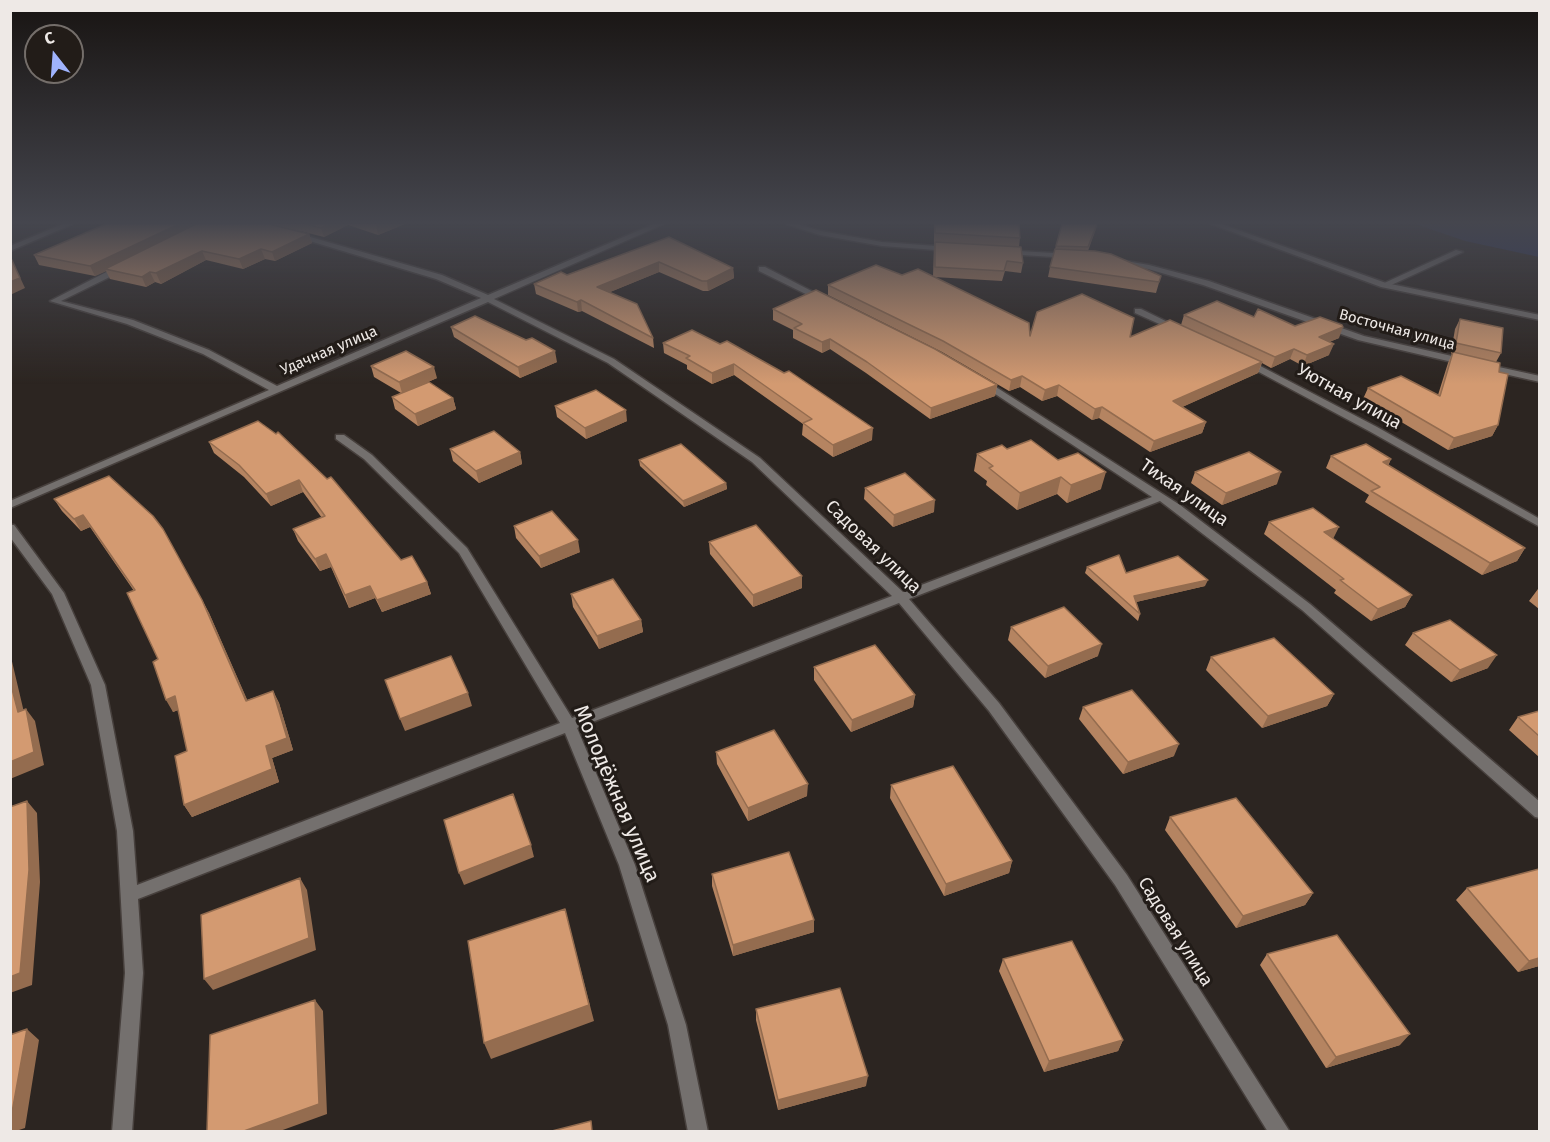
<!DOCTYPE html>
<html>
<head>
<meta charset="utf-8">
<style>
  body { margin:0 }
  #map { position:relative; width:1550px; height:1142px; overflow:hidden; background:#2c2521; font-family:"Fira Sans",sans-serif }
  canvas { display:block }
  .frame { position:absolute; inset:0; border:12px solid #eee9e6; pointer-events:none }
  .north { position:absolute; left:24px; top:24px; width:60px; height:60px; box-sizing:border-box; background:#221c18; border:2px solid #746e6a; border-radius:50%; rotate:343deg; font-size:16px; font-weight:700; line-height:24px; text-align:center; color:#eee9e6 }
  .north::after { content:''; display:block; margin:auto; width:21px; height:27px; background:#9fb3fd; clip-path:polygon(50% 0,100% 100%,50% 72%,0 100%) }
</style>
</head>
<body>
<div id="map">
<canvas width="1550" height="1142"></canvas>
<div class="frame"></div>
<div class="north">С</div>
</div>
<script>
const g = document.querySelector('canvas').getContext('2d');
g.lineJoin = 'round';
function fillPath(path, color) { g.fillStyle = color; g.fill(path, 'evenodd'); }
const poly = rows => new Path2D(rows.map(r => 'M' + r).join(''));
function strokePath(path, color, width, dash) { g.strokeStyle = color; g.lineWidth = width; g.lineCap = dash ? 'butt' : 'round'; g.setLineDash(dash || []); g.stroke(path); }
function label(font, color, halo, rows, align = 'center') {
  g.font = font + ' "Fira Sans",sans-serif'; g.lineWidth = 6; g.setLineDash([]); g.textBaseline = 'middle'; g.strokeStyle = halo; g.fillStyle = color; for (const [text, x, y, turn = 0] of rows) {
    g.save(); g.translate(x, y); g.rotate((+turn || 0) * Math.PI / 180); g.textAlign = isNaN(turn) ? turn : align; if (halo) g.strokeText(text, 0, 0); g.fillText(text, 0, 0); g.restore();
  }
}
const green = poly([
  [1415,224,1539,224,1539,257,1465,241]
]);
const lane = poly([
  [1456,250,1463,252,1387,287,1380,285,1456,250]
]);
const street = poly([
  [63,224,73,224,10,251,10,246,63,224],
  [654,224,664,224,494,299,614,359,760,458,903,592,1152,497,977,382,982,379,985,380,1180,505,1310,604,1540,802,1540,818,1535,817,1302,610,1160,501,909,599,999,703,1127,875,1290,1132,1268,1132,1115,885,989,711,899,603,577,728,635,865,686,1025,708,1132,688,1132,668,1025,619,865,565,733,138,899,143,973,132,1132,112,1132,125,973,117,831,91,685,52,594,10,537,10,525,14,525,64,593,105,685,133,831,137,885,560,723,459,553,364,459,336,439,336,435,344,435,372,455,467,548,572,718,892,596,752,462,608,363,488,302,10,508,10,501,269,390,203,354,127,324,50,301,118,266,124,266,124,270,61,301,133,320,209,350,277,386,481,298,436,279,293,236,293,232,442,275,488,295,654,224],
  [786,224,797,224,821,231,882,242,950,247,954,249,950,251,882,246,820,235,786,224],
  [1211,224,1221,224,1386,283,1540,315,1540,320,1381,287,1211,224],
  [1003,250,1070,254,1074,256,1070,258,1006,254,1003,254,1003,250],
  [1114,259,1149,265,1209,281,1364,336,1465,359,1470,362,1465,365,1358,340,1203,285,1148,269,1114,263,1114,259],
  [759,267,765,267,827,299,820,301,759,271,759,267],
  [1135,309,1141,309,1182,329,1175,331,1135,313,1135,309],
  [1245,358,1377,427,1540,519,1540,527,1369,431,1242,363,1242,359,1245,358],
  [1485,364,1540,376,1540,382,1482,369,1482,365,1485,364]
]);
const wall = poly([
  [106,224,405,224,378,235,348,225,324,237,296,230,309,234,312,243,275,261,265,259,243,269,206,260,161,284,155,282,146,287,110,279,106,271,95,276,39,265,34,255],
  [934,224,1019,224,1020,238,1019,247,1023,263,1021,273,1005,271,1002,281,934,277,1030,336,1130,337,1181,325,1184,315,1254,317,1295,326,1339,338,1329,342,1329,355,1303,366,1290,359,1271,368,1262,363,1258,373,1182,407,1206,422,1202,433,1150,452,1099,418,1092,420,1057,396,1042,401,1020,387,1009,391,942,352,828,295,828,285,902,275,933,276,934,243],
  [1062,224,1097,226,1088,251,1161,276,1156,293,1048,277,1050,267],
  [669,237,733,268,734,278,708,291,703,291,659,272,610,292,653,338,654,348,582,311,578,312,536,294,534,284,567,275],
  [773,309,997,385,995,396,930,419,866,373,830,349,822,353,793,338,793,330,773,320],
  [1460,319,1501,353,1496,362,1498,425,1492,436,1448,450,1363,399,1368,388,1438,395,1448,363,1452,354,1451,353,1455,329],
  [451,327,557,362,520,378,454,337],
  [692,330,872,440,833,457,802,435,803,424,734,375,712,384,687,369,687,365,664,353,663,343],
  [371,366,437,378,412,389,453,398,456,409,418,426,395,409,392,397,401,393,374,377],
  [555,406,627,421,586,439,557,417],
  [258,421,401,560,427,582,431,594,382,612,375,598,349,608,331,567,320,571,298,541,293,529,322,518,303,492,271,506,244,477,214,453,209,442],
  [450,449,520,452,522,464,479,483,453,461],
  [1007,449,1058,460,1101,489,1067,503,1057,494,1017,510,986,485,987,481,974,471,977,454],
  [1331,456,1391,459,1388,466,1525,548,1517,561,1482,575,1365,502,1369,495,1326,468],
  [639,460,726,483,727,489,684,507,640,466],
  [1195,472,1277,484,1222,505,1191,483],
  [109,476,202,600,209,613,247,700,273,691,279,703,293,750,272,758,279,782,192,817,184,805,187,751,178,710,173,712,158,659,134,591,90,527,81,531,62,511,54,499],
  [865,488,934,512,893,527,864,499],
  [1269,522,1333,539,1412,595,1405,607,1371,621,1334,593,1336,590,1264,534],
  [514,526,580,552,541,568,516,538],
  [709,542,802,576,802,588,753,607,710,554],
  [1087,567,1126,573,1205,586,1136,602,1140,614,1138,621,1085,573],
  [1538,589,1539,589,1539,609,1529,601],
  [571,594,641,620,643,632,599,649,573,607],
  [1011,627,1098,656,1045,678,1008,640],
  [1413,633,1488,668,1451,682,1405,645],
  [1211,657,1334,694,1327,706,1262,728,1206,670],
  [814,667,915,695,913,707,851,732,814,680],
  [1083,707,1174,756,1123,774,1079,719],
  [1539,711,1539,757,1509,730,1518,717],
  [716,752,807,796,748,821,717,764],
  [891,785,1012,861,1009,873,944,896,890,798],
  [1170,817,1313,893,1305,905,1236,928,1165,830],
  [1539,869,1539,966,1518,972,1456,900,1467,888],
  [712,874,814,920,814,932,733,956,712,886],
  [1267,954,1400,1045,1326,1068,1260,965],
  [1003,959,1123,1040,1118,1051,1044,1072,999,971],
  [756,1009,866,1086,778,1110,756,1020]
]);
const shadedWall = poly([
  [179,224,202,224,105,269,106,271,95,276,90,266],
  [329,224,348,224,348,225,324,237,321,228],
  [380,224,405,224,378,235,376,225],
  [309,234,312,243,275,261,272,252],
  [261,249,265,259,243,269,239,259],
  [202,251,206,260,161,284,156,273],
  [12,260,25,288,10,295,10,282],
  [659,262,659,272,598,297,597,287],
  [733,268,734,278,708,291,707,281],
  [150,272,155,282,146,287,142,277],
  [581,300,582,311,578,312,577,302],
  [1343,327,1339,338,1315,348,1319,337],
  [830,339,830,349,822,353,822,342],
  [1334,344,1329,355,1303,366,1307,355],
  [1294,349,1290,359,1271,368,1275,357],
  [555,351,557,362,520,378,518,367],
  [1262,362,1258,373,1169,413,1173,401],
  [734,364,734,375,712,384,712,373],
  [434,367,437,378,402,393,399,382],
  [1022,376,1020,387,1009,391,1011,380],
  [997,385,995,396,930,419,931,408],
  [1059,385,1057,396,1042,401,1045,390],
  [453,398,456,409,418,426,415,414],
  [1102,407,1099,418,1092,420,1095,409],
  [626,410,627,421,586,439,585,428],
  [1206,422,1202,433,1150,452,1154,441],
  [1498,425,1492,436,1448,450,1454,438],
  [873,428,872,440,833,457,833,445],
  [520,452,522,464,479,483,476,471],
  [1391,459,1385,471,1383,462],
  [1106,472,1101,489,1067,503,1071,485],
  [1281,472,1277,484,1222,505,1226,493],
  [1061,477,1057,494,1017,510,1020,493],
  [299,480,303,492,271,506,266,494],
  [726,483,727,489,684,507,683,501],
  [935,500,934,512,893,527,894,515],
  [83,515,90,527,81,531,74,519],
  [1339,527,1333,539,1324,532],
  [578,540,580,552,541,568,539,556],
  [1525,548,1517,561,1482,575,1490,563],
  [326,554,331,567,320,571,315,559],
  [802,576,802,588,753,607,753,595],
  [1208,580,1205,586,1132,603,1134,596],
  [427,582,431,594,382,612,377,600],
  [370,586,375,598,349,608,345,595],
  [1412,595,1405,607,1371,621,1378,609],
  [202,600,209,613,253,713,246,701],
  [641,620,643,632,599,649,597,636],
  [1102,644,1098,656,1045,678,1048,666],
  [10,653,27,725,18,712,10,681],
  [1497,655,1488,668,1451,682,1460,670],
  [273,691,279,703,293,750,272,758,279,782,192,817,184,805,266,746],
  [468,693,472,706,405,731,400,719],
  [1334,694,1327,706,1262,728,1268,716],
  [915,695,913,707,851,732,852,720],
  [175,696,183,708,173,712,166,700],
  [26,709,35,721,44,765,10,779,10,762],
  [1179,744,1174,756,1123,774,1128,762],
  [808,784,807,796,748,821,748,808],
  [27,801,37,813,40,882,32,985,10,993,10,977],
  [531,845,534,857,464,885,459,873],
  [1012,861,1009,873,944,896,946,884],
  [300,878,307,890,316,950,213,990,204,979],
  [1313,893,1305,905,1236,928,1243,916],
  [565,909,594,1021,491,1059,484,1043],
  [814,920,814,932,733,956,733,945],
  [1539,958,1539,966,1518,972,1529,961],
  [315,1000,323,1011,327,1114,280,1131,244,1131],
  [27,1029,39,1040,25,1128,16,1131,10,1131,10,1119],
  [1410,1034,1400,1045,1326,1068,1336,1057],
  [1123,1040,1118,1051,1044,1072,1049,1061],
  [868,1076,866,1086,778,1110,778,1100]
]);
const building = poly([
  [106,224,179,224,90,266,34,255,106,224],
  [196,224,269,224,309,234,272,252,261,249,239,259,202,251,156,273,150,272,142,277,105,269,196,224],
  [305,224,329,224,321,228,305,224],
  [935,224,1019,224,1020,238,935,233,935,224],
  [1062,224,1097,224,1088,247,1056,246,1062,224],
  [669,237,733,268,707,281,702,281,659,262,597,287,637,304,653,338,581,300,577,302,534,284,561,272,567,275,669,237],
  [935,242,1021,247,1023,263,1007,261,1004,271,935,267,935,242],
  [1055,249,1095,251,1111,254,1161,276,1159,282,1050,267,1055,249],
  [12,260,20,278,10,282,10,261,12,260],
  [876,265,902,275,918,269,1029,323,1030,336,1037,312,1082,294,1134,318,1130,337,1170,320,1262,362,1173,401,1206,422,1154,441,1102,407,1095,409,1059,385,1045,390,1022,376,1011,380,943,341,828,285,876,265],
  [816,290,935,349,997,385,931,408,867,362,830,339,822,342,794,328,802,324,773,309,816,290],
  [1217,301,1254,317,1258,309,1295,326,1320,317,1342,325,1343,327,1319,337,1334,344,1307,355,1294,349,1275,357,1184,315,1217,301],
  [475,316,526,340,532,338,555,351,518,367,451,327,475,316],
  [1460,319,1503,328,1501,353,1456,343,1460,319],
  [692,330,720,344,727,341,784,373,789,371,873,428,833,445,803,423,812,419,734,364,712,373,686,358,690,356,663,343,692,330],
  [406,351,434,367,399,382,371,366,406,351],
  [1453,352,1500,363,1499,372,1508,374,1498,425,1454,438,1368,388,1401,376,1440,396,1453,352],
  [429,382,453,398,415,414,392,397,429,382],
  [596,390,626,410,585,428,555,406,596,390],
  [258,421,276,434,278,432,327,479,331,477,401,560,412,556,427,582,377,600,370,586,345,595,326,554,315,559,293,529,325,516,299,480,266,494,239,465,209,442,258,421],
  [494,431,520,452,476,471,450,449,494,431],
  [1031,440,1058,460,1078,453,1106,472,1071,485,1061,477,1020,493,989,468,993,466,977,454,1002,445,1007,449,1031,440],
  [681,444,726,483,683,501,639,460,681,444],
  [1366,444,1391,459,1383,462,1525,548,1490,563,1371,491,1380,487,1331,456,1366,444],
  [1249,452,1281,472,1226,493,1195,472,1249,452],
  [905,473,935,500,894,515,865,488,905,473],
  [109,476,153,516,163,529,202,600,246,701,273,691,287,738,266,746,272,769,184,805,175,756,187,751,175,696,166,700,153,662,158,659,127,593,135,590,83,515,74,519,54,499,109,476],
  [1313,508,1339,527,1324,532,1412,595,1378,609,1340,580,1344,579,1269,522,1313,508],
  [552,511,578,540,539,556,514,526,552,511],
  [756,525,802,576,753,595,709,542,756,525],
  [1119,555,1126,573,1178,556,1208,580,1134,596,1140,614,1087,567,1119,555],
  [613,579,641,620,597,636,571,594,613,579],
  [1064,607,1102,644,1048,666,1011,627,1064,607],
  [1450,620,1497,655,1460,670,1413,633,1450,620],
  [1274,638,1334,694,1268,716,1211,657,1274,638],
  [875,645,915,695,852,720,814,667,875,645],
  [451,656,468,693,400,719,385,680,451,656],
  [10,681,18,712,26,709,34,752,10,762,10,681],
  [1132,690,1179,744,1128,762,1083,707,1132,690],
  [1539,711,1539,736,1518,717,1539,711],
  [774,730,808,784,748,808,716,752,774,730],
  [953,766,1012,861,946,884,891,785,953,766],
  [513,794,531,845,459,873,444,820,513,794],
  [1236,798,1313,893,1243,916,1170,817,1236,798],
  [27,801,29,870,20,973,10,977,10,807,27,801],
  [789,852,814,920,733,945,712,874,789,852],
  [1539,869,1539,958,1529,961,1467,888,1539,869],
  [300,878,309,938,204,979,201,915,300,878],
  [565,909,589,1005,484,1043,468,941,565,909],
  [1337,935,1410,1034,1336,1057,1267,954,1337,935],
  [1072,941,1123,1040,1049,1061,1003,959,1072,941],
  [840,988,868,1076,778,1100,756,1009,840,988],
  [315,1000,319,1104,244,1131,207,1131,210,1035,315,1000],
  [27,1029,11,1118,10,1119,10,1035,27,1029],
  [591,1121,592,1131,552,1131,591,1121]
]);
const farStreetnames = [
  ["Восточная улица",1397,330,15],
  ["Удачная улица",329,351,-23]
];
const streetNames = [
  ["Уютная улица",1349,397,29],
  ["Тихая улица",1184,493,35],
  ["Садовая улица",873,547,44],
  ["Садовая улица",1175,932,58]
];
const nearStreetnames = [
  ["Молодёжная улица",616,794,67]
];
fillPath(green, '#293361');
strokePath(lane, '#47403d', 3);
strokePath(street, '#47403d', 3);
fillPath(lane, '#74706e');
fillPath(street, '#74706e');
fillPath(wall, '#b58461');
fillPath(shadedWall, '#946c4f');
fillPath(building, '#d39a71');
strokePath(building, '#946c4f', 1.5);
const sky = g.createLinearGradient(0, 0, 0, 384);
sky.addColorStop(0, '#181412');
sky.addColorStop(0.58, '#45464e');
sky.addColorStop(1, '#45464e00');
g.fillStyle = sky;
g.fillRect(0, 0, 1550, 384);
label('15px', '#eee9e6', '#221c18', farStreetnames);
label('18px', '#eee9e6', '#221c18', streetNames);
label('21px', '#eee9e6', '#221c18', nearStreetnames);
</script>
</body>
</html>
